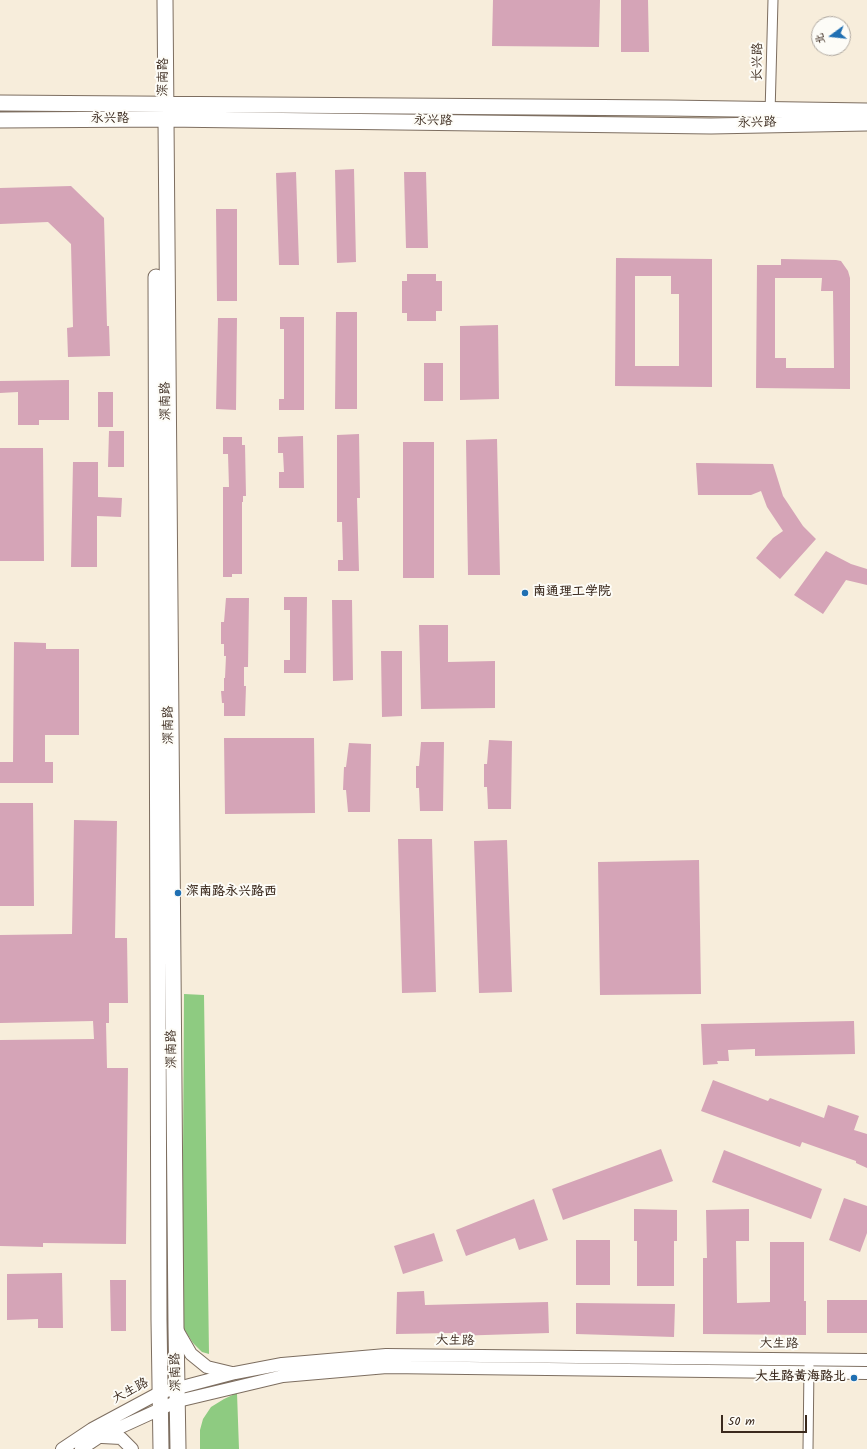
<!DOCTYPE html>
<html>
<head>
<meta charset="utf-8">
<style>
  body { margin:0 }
  #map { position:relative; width:867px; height:1449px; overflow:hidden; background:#f7eddb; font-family:Kalam,"LXGW WenKai TC",sans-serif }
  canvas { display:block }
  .north { position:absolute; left:811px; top:16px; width:40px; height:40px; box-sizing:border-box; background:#fdfcf7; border:1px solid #afa8a0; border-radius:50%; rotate:255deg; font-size:11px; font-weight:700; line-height:16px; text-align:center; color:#3b2a1e }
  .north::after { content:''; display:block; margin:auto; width:14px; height:18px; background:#1f6fb2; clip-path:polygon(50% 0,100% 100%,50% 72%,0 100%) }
  .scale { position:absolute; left:721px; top:1415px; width:86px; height:18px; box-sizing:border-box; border:2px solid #3b2a1e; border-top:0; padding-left:5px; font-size:12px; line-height:14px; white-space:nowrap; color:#3b2a1e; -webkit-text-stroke:3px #fdfcf7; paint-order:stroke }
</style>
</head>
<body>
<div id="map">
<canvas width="867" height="1449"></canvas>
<div class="north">北</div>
<div class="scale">50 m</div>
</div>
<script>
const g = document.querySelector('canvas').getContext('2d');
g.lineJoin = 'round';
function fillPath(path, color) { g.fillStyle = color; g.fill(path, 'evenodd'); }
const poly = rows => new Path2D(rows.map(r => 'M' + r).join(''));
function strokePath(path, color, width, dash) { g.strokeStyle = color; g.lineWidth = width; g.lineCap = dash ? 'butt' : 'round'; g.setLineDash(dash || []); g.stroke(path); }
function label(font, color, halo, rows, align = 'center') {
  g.font = font + ' Kalam,"LXGW WenKai TC",sans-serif'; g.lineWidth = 4; g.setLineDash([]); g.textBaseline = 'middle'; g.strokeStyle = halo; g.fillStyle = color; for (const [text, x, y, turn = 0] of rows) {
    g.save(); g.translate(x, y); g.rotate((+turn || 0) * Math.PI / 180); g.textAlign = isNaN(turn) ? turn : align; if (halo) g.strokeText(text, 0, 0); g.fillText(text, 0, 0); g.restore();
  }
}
const green = poly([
  [184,994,204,995,209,1354,202,1352,193,1343,184,1329,182,1319],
  [237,1393,239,1449,200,1449,200,1430,203,1419,211,1407,224,1399]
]);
const building = poly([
  [493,0,600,0,599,47,492,46],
  [621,0,648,0,649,52,621,52],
  [354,169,356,262,337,263,335,170],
  [296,172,299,265,279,265,276,173],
  [404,172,426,172,428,248,406,248],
  [71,186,104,218,107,326,109,326,110,356,68,357,67,328,73,327,71,244,48,222,0,224,0,188],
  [216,209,237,209,237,301,217,301],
  [616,258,712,259,712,387,615,386],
  [635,276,671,276,671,294,679,294,679,366,635,366],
  [781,259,836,260,841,261,848,271,850,278,850,389,756,388,757,265,781,265],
  [775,278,822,278,821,291,833,291,834,368,786,368,786,358,775,358],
  [407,274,436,274,436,281,442,281,442,311,436,311,436,321,407,321,407,313,402,313,402,281,407,281],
  [336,312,357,312,357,409,335,409],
  [280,317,304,317,304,410,279,410,279,399,284,399,284,329,280,329],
  [218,318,237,318,236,410,216,409],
  [498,325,499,399,460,400,460,326],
  [424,363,443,363,443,401,424,401],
  [69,380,69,420,39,420,39,425,18,425,18,392,0,393,0,381],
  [98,392,113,392,113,427,98,427],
  [109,431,124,431,124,467,108,467],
  [359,434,360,498,357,498,359,571,338,571,338,560,343,560,342,522,337,522,337,435],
  [303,436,304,488,279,488,279,472,284,472,283,453,278,453,278,437],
  [223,437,242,437,242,445,245,445,246,496,243,496,243,502,242,502,242,574,232,574,232,577,223,577,223,487,229,487,228,454,223,454],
  [497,439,500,575,468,575,466,440],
  [403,442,434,442,434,578,403,578],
  [0,448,43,448,44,561,0,561],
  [73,462,98,462,98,497,122,498,121,517,97,516,97,567,71,567],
  [696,463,773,464,783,496,803,526,816,539,780,579,756,558,773,538,783,531,767,507,761,491,751,495,698,495],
  [826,551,851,564,867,569,867,585,846,580,823,614,794,595],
  [284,597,307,597,306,673,284,673,284,660,290,660,290,610,284,610],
  [226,598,249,598,248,667,244,667,244,686,246,686,245,716,224,716,224,703,222,703,221,691,224,691,224,678,225,678,226,656,224,656,224,644,221,644,221,622,224,622],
  [332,600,352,600,353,680,333,681],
  [419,625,448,625,448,662,495,661,495,708,421,709],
  [14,642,46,643,46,649,79,649,79,735,45,735,45,762,53,762,53,783,0,783,0,762,13,762],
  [381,651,402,651,402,716,382,717],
  [224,738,314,738,315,813,225,814],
  [489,740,512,741,511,809,488,809,487,787,484,787,484,764,487,764],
  [421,742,444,742,443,811,420,811,419,788,416,788,416,766,419,766],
  [349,743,371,744,370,812,348,812,346,790,343,790,344,767,346,767],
  [0,803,33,803,34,906,0,906],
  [74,820,117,821,115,938,127,938,128,1003,109,1003,109,1023,106,1023,107,1068,128,1068,126,1244,43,1243,43,1247,0,1246,0,1040,94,1039,93,1021,0,1023,0,935,72,934],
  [398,839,432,839,436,992,402,993],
  [507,840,512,992,479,993,474,841],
  [699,860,701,994,600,995,598,862],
  [854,1021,855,1054,755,1056,755,1049,728,1050,729,1061,717,1061,718,1064,703,1065,701,1024],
  [713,1080,768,1101,770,1098,824,1118,828,1105,859,1116,854,1130,867,1134,867,1168,856,1163,856,1161,802,1142,800,1147,701,1111],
  [661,1149,673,1181,563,1220,552,1189],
  [724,1150,822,1189,811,1219,712,1182],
  [844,1198,867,1206,867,1233,860,1252,829,1240],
  [534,1199,548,1240,519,1250,515,1238,466,1256,456,1230],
  [634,1209,677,1210,677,1241,674,1241,674,1286,637,1286,637,1241,634,1241],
  [749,1209,749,1241,736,1241,737,1303,770,1302,770,1242,804,1242,804,1301,806,1301,806,1335,703,1334,703,1258,707,1258,706,1210],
  [434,1233,443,1261,403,1274,394,1246],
  [576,1240,610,1240,610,1285,576,1285],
  [62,1273,63,1328,38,1328,38,1319,7,1320,7,1274],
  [110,1280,126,1280,126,1331,111,1331],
  [424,1291,425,1305,548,1302,549,1333,453,1336,453,1333,396,1334,397,1292],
  [827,1300,867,1300,867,1333,827,1333],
  [576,1303,675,1304,674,1337,576,1334]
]);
const minor = poly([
  [770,114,773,0],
  [808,1449,809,1366]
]);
const tertiary = poly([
  [176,1328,191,1354,207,1367,232,1373],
  [102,1437,121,1438,132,1449],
  [62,1449,92,1429,159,1393,235,1373,282,1364,386,1355,867,1360],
  [81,1449,99,1437,178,1401,283,1376,387,1367,867,1373]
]);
const primary = poly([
  [165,0,176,1327,178,1449],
  [0,103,669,108,867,111],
  [0,120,165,119,711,126,867,123],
  [156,277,159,1320,161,1449]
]);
const markers = [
  [525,593,4,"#1f6fb2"],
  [178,893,4,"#1f6fb2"],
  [854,1378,4,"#1f6fb2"]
];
const streetNames = [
  ["长兴路",759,62,-89],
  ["深南路",165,77,-90],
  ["永兴路",110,120],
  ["永兴路",433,122,1],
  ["永兴路",757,124,-1],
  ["深南路",167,401,-91],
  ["深南路",170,725,-91],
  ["深南路",173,1049,-91],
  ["大生路",455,1342,1],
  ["大生路",779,1345,1],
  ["深南路",177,1372,-92],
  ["大生路",131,1392,-28]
];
const poiNames = [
  ["南通理工学院",533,593],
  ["深南路永兴路西",186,893],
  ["大生路黄海路北",846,1378,"right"]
];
fillPath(green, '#8ecb81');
fillPath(building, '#d5a4b7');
strokePath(minor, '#7d6e60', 11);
strokePath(tertiary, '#7d6e60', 14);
strokePath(primary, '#7d6e60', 17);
strokePath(minor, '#fff', 9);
strokePath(tertiary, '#fff', 12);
strokePath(primary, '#fff', 15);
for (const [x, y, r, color] of markers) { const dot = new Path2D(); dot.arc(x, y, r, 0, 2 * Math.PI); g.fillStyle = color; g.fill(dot); strokePath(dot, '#fdfcf7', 1.5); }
label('13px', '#3b2a1e', '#fdfcf7', streetNames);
label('bold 13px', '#3b2a1e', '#fdfcf7', poiNames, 'left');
</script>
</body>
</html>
